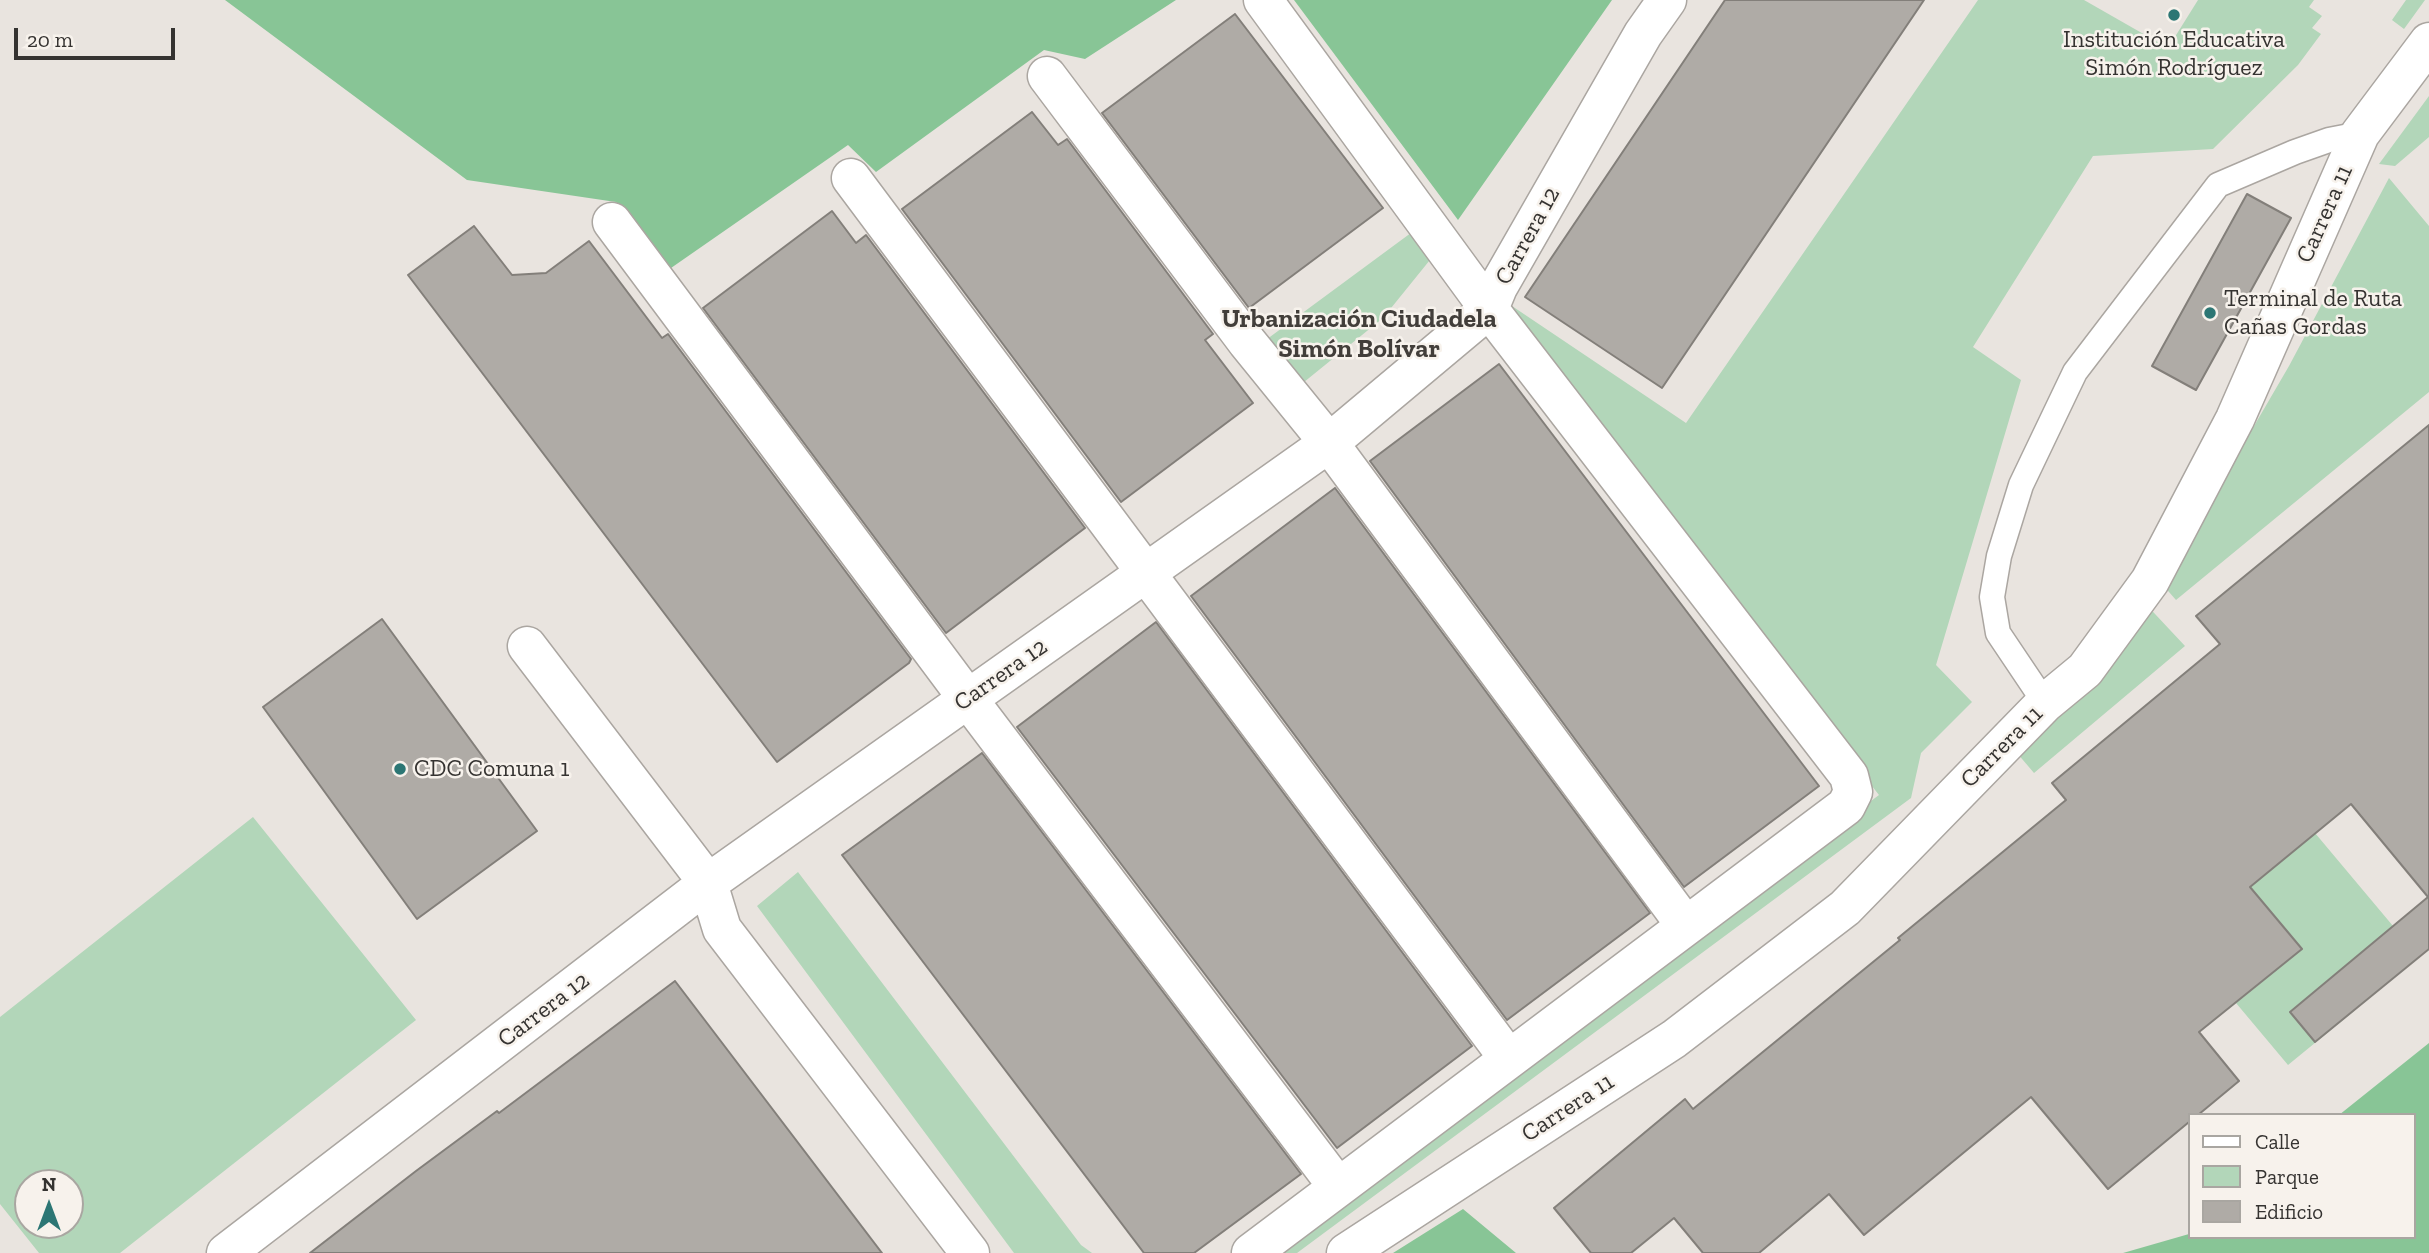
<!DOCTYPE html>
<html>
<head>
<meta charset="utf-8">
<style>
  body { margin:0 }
  #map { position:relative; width:2429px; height:1253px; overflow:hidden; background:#e9e4df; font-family:"Zilla Slab",serif }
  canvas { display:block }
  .legend { position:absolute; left:2188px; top:1113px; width:228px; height:126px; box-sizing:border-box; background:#f7f2ec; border:2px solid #a9a6a1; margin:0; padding:9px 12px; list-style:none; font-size:21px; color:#353331 }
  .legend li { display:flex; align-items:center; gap:14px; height:35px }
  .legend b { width:35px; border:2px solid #a9a6a1 }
  .north { position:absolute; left:14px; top:1169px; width:70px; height:70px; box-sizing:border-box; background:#f7f2ec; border:2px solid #a9a6a1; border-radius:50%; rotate:0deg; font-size:19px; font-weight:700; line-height:28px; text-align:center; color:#353331 }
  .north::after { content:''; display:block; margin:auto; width:24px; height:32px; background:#2c7674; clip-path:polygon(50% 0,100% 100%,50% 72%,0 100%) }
  .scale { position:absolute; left:14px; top:28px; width:161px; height:32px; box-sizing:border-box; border:4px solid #353331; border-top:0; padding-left:9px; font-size:21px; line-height:24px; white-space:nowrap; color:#353331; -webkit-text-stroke:5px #f7f2ec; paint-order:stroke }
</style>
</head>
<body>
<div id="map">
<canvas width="2429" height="1253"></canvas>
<ul class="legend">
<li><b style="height:9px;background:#fff"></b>Calle</li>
<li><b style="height:19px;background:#b2d6b9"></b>Parque</li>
<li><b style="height:19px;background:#afaba6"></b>Edificio</li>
</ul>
<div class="north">N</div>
<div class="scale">20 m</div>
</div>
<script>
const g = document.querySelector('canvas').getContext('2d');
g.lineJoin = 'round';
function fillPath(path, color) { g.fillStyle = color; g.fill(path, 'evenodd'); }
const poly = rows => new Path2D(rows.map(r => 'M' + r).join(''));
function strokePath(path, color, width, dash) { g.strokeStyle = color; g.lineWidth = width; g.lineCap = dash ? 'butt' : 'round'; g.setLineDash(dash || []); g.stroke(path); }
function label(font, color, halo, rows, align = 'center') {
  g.font = font + ' "Zilla Slab",serif'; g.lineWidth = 5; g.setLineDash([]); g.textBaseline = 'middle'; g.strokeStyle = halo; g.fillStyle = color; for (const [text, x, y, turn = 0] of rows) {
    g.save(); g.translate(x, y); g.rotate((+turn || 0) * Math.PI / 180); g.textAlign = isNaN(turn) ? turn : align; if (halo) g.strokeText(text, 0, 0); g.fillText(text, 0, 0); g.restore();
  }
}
const green = poly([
  [1978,0,2084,0,2168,48,2198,0,2314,0,2309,7,2322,16,2312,28,2321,34,2298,65,2213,149,2093,156,1973,347,2021,380,1936,665,1972,702,1921,753,1911,798,1297,1253,1268,1253,1879,795,1502,314,1509,304,1686,423],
  [2406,0,2425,0,2404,29,2392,20],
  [2429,96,2429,137,2395,166,2379,164],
  [2389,178,2429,226,2429,392,2176,600,2162,584,2289,366],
  [1419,227,1438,250,1383,318,1293,391,1259,345],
  [2141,599,2185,646,2034,773,2017,753],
  [253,817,416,1020,120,1253,39,1253,0,1204,0,1017],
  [28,1183,70,1183,70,1225,28,1225],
  [2315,833,2393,926,2328,980,2354,1011,2288,1065,2236,1003,2302,949,2276,918,2184,941],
  [798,872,1081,1245,1092,1253,1014,1253,757,906]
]);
const forest = poly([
  [225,0,1176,0,1085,59,1044,50,876,172,848,145,671,268,616,202,467,180],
  [1294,0,1612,0,1458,220],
  [2429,1043,2429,1253,2123,1253,2189,1234,2189,1237,2413,1237,2413,1115,2339,1115],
  [1463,1209,1516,1253,1393,1253]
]);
const building = poly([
  [1725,0,1924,0,1662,388,1525,297,1725,0],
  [1235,14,1383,208,1249,308,1102,113,1235,14],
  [1032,112,1058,145,1067,139,1213,334,1205,340,1253,403,1121,502,902,209,1032,112],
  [2247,194,2291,218,2196,390,2152,366,2247,194],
  [832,211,856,243,866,235,1085,528,946,633,703,308,832,211],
  [474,226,512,275,546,273,589,241,662,338,668,334,911,659,909,663,777,762,408,275,474,226],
  [1499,364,1819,786,1684,887,1370,461,1499,364],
  [2429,425,2429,949,2315,1042,2290,1012,2428,897,2351,804,2250,887,2302,949,2199,1032,2239,1081,2198,1115,2189,1115,2189,1122,2108,1189,2031,1097,1864,1235,1829,1194,1759,1253,1703,1253,1674,1218,1631,1253,1591,1253,1554,1208,1685,1099,1693,1109,1900,940,1898,938,2066,800,2052,783,2220,644,2196,616,2429,425],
  [1335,488,1650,913,1507,1020,1191,596,1335,488],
  [382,619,537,831,417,919,263,707,382,619],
  [1156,622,1472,1046,1337,1148,1017,727,1156,622],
  [982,753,1301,1174,1194,1253,1144,1253,842,855,982,753],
  [675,981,882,1253,310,1253,416,1171,497,1111,499,1113,675,981]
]);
const lane = poly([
  [2045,703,1998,633,1992,597,1999,556,2021,485,2075,372,2218,185,2295,152,2329,140,2360,134]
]);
const street = poly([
  [1047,76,1247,342,1329,443,1686,926],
  [851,178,1509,1059],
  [612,222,968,699,1338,1187],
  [527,646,708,883,722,929,970,1253],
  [226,1253,708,883,1329,443,1489,309,1498,287,1643,34,1667,0],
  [1251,1253,1846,806,1853,792,1849,776,1489,309,1263,0],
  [1346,1253,1674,1039,1845,908,2045,703,2085,670,2150,581,2235,419,2360,134,2429,42]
]);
const markers = [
  [2174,15,7,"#2c7674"],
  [2210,313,7,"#2c7674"],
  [400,769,7,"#2c7674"]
];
const poiNames = [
  ["Institución Educativa",2174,40,"center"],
  ["Simón Rodríguez",2174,68,"center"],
  ["Terminal de Ruta",2224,299],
  ["Cañas Gordas",2224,327],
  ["CDC Comuna 1",414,769]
];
const streetNames = [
  ["Carrera 11",2325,214,-66],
  ["Carrera 12",1528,236,-61],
  ["Carrera 12",1001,675,-35],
  ["Carrera 11",2002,747,-45],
  ["Carrera 12",544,1010,-37],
  ["Carrera 11",1568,1108,-33]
];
const neighbourhoodNames = [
  ["Urbanización Ciudadela",1359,320],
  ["Simón Bolívar",1359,350]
];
fillPath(green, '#b2d6b9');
fillPath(forest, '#88c596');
fillPath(building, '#afaba6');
strokePath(building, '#837f7a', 2);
strokePath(lane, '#aba6a1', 27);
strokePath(street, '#aba6a1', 41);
strokePath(lane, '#fff', 24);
strokePath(street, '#fff', 38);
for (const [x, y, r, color] of markers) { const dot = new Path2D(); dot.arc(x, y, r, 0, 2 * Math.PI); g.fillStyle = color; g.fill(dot); strokePath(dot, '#f7f2ec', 2.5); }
label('24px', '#353331', '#f7f2ec', poiNames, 'left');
label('24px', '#353331', '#f7f2ec', streetNames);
label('bold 26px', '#423e3a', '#f7f2ec', neighbourhoodNames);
</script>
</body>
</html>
